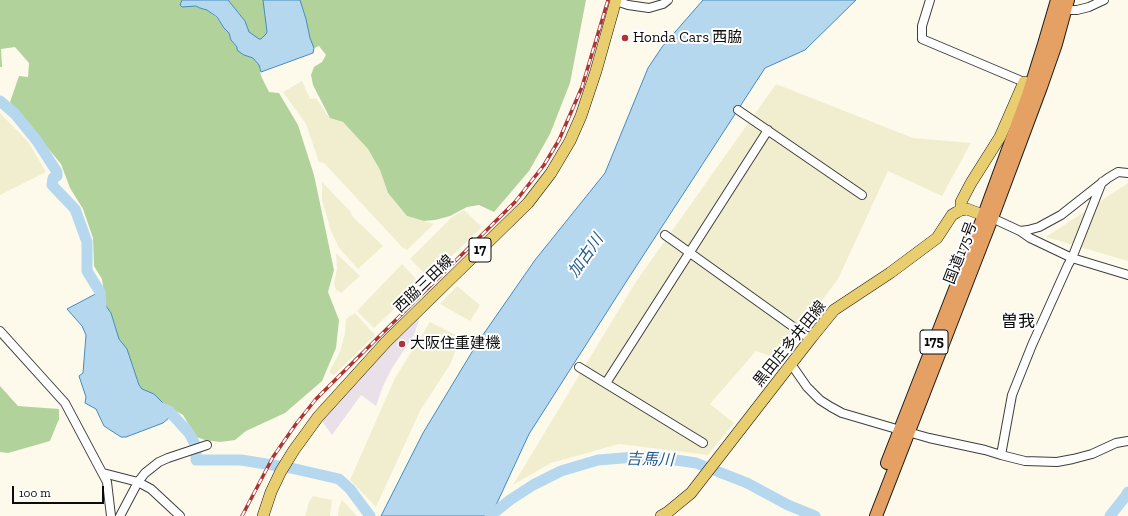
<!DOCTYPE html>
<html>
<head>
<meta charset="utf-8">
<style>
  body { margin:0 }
  #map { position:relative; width:1128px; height:516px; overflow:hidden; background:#fdfaec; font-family:"Zilla Slab",serif }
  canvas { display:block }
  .scale { position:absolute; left:12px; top:486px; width:92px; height:18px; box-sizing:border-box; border:2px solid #0b0b0b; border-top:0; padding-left:5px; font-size:12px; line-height:14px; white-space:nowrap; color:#0b0b0b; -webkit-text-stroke:3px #fff; paint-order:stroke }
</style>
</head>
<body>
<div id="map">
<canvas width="1128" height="516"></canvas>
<div class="scale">100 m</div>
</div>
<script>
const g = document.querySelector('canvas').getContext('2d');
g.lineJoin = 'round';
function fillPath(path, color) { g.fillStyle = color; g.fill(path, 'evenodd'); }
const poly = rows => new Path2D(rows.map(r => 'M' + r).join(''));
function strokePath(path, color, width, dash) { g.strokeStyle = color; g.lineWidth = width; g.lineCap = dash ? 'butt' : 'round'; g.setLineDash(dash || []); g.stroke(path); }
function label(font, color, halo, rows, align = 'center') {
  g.font = font + ' "Zilla Slab","Noto Sans JP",serif'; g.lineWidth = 4; g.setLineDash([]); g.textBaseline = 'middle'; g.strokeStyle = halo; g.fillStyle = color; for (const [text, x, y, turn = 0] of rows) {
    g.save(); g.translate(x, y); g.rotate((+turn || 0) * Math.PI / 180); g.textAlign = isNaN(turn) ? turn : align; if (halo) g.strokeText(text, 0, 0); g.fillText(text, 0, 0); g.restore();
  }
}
const industrial = poly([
  [418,318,419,320,414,335,392,368,383,386,376,406,361,395,332,435,322,421,385,350]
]);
const farmland = poly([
  [302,81,310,99,316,98,328,116,330,118,343,122,368,149,380,170,388,193,407,216,434,224,407,250,403,248,324,163,319,162,306,124,283,92],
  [776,84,913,138,971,143,942,196,888,171,838,279,778,359,756,351,710,404,734,423,708,455,619,444,551,463,513,485,635,283],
  [0,113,29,143,46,172,0,195],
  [322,182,350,211,353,217,383,246,358,269,339,248,331,231,322,200],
  [1128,183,1128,261,1046,237],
  [464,210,482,227,429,278,410,259,452,217],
  [336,253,360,276,341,293,336,290,334,283,337,269],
  [402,264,421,284,374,328,357,311],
  [457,286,480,305,470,321,440,304],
  [355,313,375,335,334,375,329,372,340,352,345,333,346,319],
  [430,322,458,336,459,341,451,363,420,411,376,507,350,480,395,378],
  [313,496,332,500,330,516,305,516,309,502],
  [342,500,357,516,338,516,339,507]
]);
const forest = poly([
  [0,0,182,0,181,1,207,10,217,18,224,28,229,33,231,40,244,55,253,58,259,65,261,76,269,92,279,93,298,125,314,175,334,270,328,292,339,320,336,348,322,381,285,413,246,431,235,440,220,442,205,440,196,437,183,415,164,404,154,394,141,389,139,385,127,349,119,339,111,313,106,306,102,279,94,266,93,238,83,209,70,188,61,164,10,102,19,76,28,77,29,63,15,47,1,49,2,67,0,67],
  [228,0,263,0,264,6,265,11,267,34,261,39,259,39,255,37,249,32,245,21],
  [300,0,586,0,570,83,550,134,529,171,494,212,479,205,467,207,450,216,435,220,424,221,407,216,388,193,380,170,368,149,343,122,330,118,313,85,311,75,314,67,322,62,326,55,319,46,314,48,313,47,310,38,306,19],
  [0,386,18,406,59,409,59,419,50,441,8,453,0,452]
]);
const water = poly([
  [182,0,228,0,245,21,249,32,259,39,261,39,266,34,267,32,263,0,300,0,306,19,310,38,314,48,313,53,261,72,259,65,253,58,244,55,238,51,237,49,237,47,231,40,229,33,224,28,217,17,207,10,200,8,196,6,182,7,180,5,182,0],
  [703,0,856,0,805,50,765,68,626,282,529,434,491,516,381,516,423,433,478,342,535,260,605,173,648,68,662,47,703,0],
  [103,290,106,306,111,313,119,339,127,349,139,385,142,389,154,394,164,404,175,411,169,415,170,417,163,423,126,437,121,437,104,426,96,409,85,403,86,397,79,376,83,373,86,335,82,326,67,309,103,290]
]);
const river = poly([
  [0,101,15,114,37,141,57,172,57,176,53,178,52,185,75,209,87,242,87,271,100,292,101,306],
  [159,407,169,411,189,433,196,446],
  [196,451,196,460,241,460,291,468,339,479,350,489,370,516],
  [490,516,510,500,533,485,561,471,598,460,635,457,656,457,696,463,747,483,788,505,815,516],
  [1110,516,1125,497,1128,492]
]);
const minor = poly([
  [930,0,922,26,922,39,1024,82],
  [616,1,628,5,649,8,663,4,668,0],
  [1061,9,1065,10,1077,10,1089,7,1104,0],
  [738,110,862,195],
  [992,218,1020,231,1030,238,1072,258,1128,275],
  [1020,231,1028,230,1039,227,1061,215,1108,178,1118,172,1128,173],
  [665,235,806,336,812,337],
  [0,331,65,403,107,482,111,516],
  [791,364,807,387,820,400,831,407,842,413,900,430],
  [579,367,703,443],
  [606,383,768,130],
  [908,432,929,438,985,450,1001,455,1025,461,1057,462,1073,459,1092,454,1116,443,1128,441],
  [1001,455,1012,395,1032,345,1068,265,1072,258,1102,182],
  [103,473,138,482,151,489,180,516],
  [120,516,138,482,145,473,159,462,168,458,207,445]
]);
const major = poly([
  [961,210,961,202,971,183,1000,137,1024,82,1032,84],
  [263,516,271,492,281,471,294,450,318,417,386,342,528,203,551,173,570,141,581,116,596,71,616,0],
  [661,516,668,512,691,493,812,337,834,310,890,273,937,238,952,215,957,212,961,210,967,209,991,218]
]);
const highway = poly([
  [887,463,984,215,1028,95,1044,44,1057,0],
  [876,516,992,218,1041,87,1056,44,1068,0]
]);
const rail = poly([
  [242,516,273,457,296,424,316,399,515,202,544,165,559,140,582,87,608,0]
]);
const markers = [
  [625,38,4,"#ac3336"],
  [402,344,4,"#ac3336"]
];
const shields = [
  [480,250,22],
  [934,342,28]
];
const shieldNames = [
  ["17",480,250],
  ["175",934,342]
];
const poiNames = [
  ["Honda Cars 西脇",633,38],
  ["大阪住重建機",410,344]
];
const streetNames = [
  ["国道175号",961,253,-69],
  ["西脇三田線",424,284,-44],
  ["黒田庄多井田線",790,344,-51]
];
const waterNames = [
  ["加古川",586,256,-55],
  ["吉馬川",650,460,2]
];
const quarterNames = [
  ["曽我",1018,322]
];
fillPath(industrial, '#e9e0ea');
fillPath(farmland, '#f0eecf');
fillPath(forest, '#b2d29b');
fillPath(water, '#b6d8ef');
strokePath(water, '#458bbe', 1);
strokePath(river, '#b6d8ef', 11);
strokePath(minor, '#3e3e3e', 10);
strokePath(major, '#1c1c1c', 12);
strokePath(highway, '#1c1c1c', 14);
strokePath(minor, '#fff', 8);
strokePath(major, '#e9ce70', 11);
strokePath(highway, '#e4a163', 12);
strokePath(rail, '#ac3336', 3.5);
strokePath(rail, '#fff', 2, [6]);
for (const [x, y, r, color] of markers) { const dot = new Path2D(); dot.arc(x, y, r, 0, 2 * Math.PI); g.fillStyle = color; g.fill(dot); strokePath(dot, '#fff', 1.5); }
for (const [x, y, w] of shields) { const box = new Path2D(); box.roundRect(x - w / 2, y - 12, w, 24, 3); g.fillStyle = '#fff'; g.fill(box); strokePath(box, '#0b0b0b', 1); }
label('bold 14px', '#0b0b0b', null, shieldNames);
label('15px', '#0b0b0b', '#fff', poiNames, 'left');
label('15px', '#0b0b0b', '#fff', streetNames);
label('italic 16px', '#235d8f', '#fff', waterNames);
label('17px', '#0b0b0b', '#fff', quarterNames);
</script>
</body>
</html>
